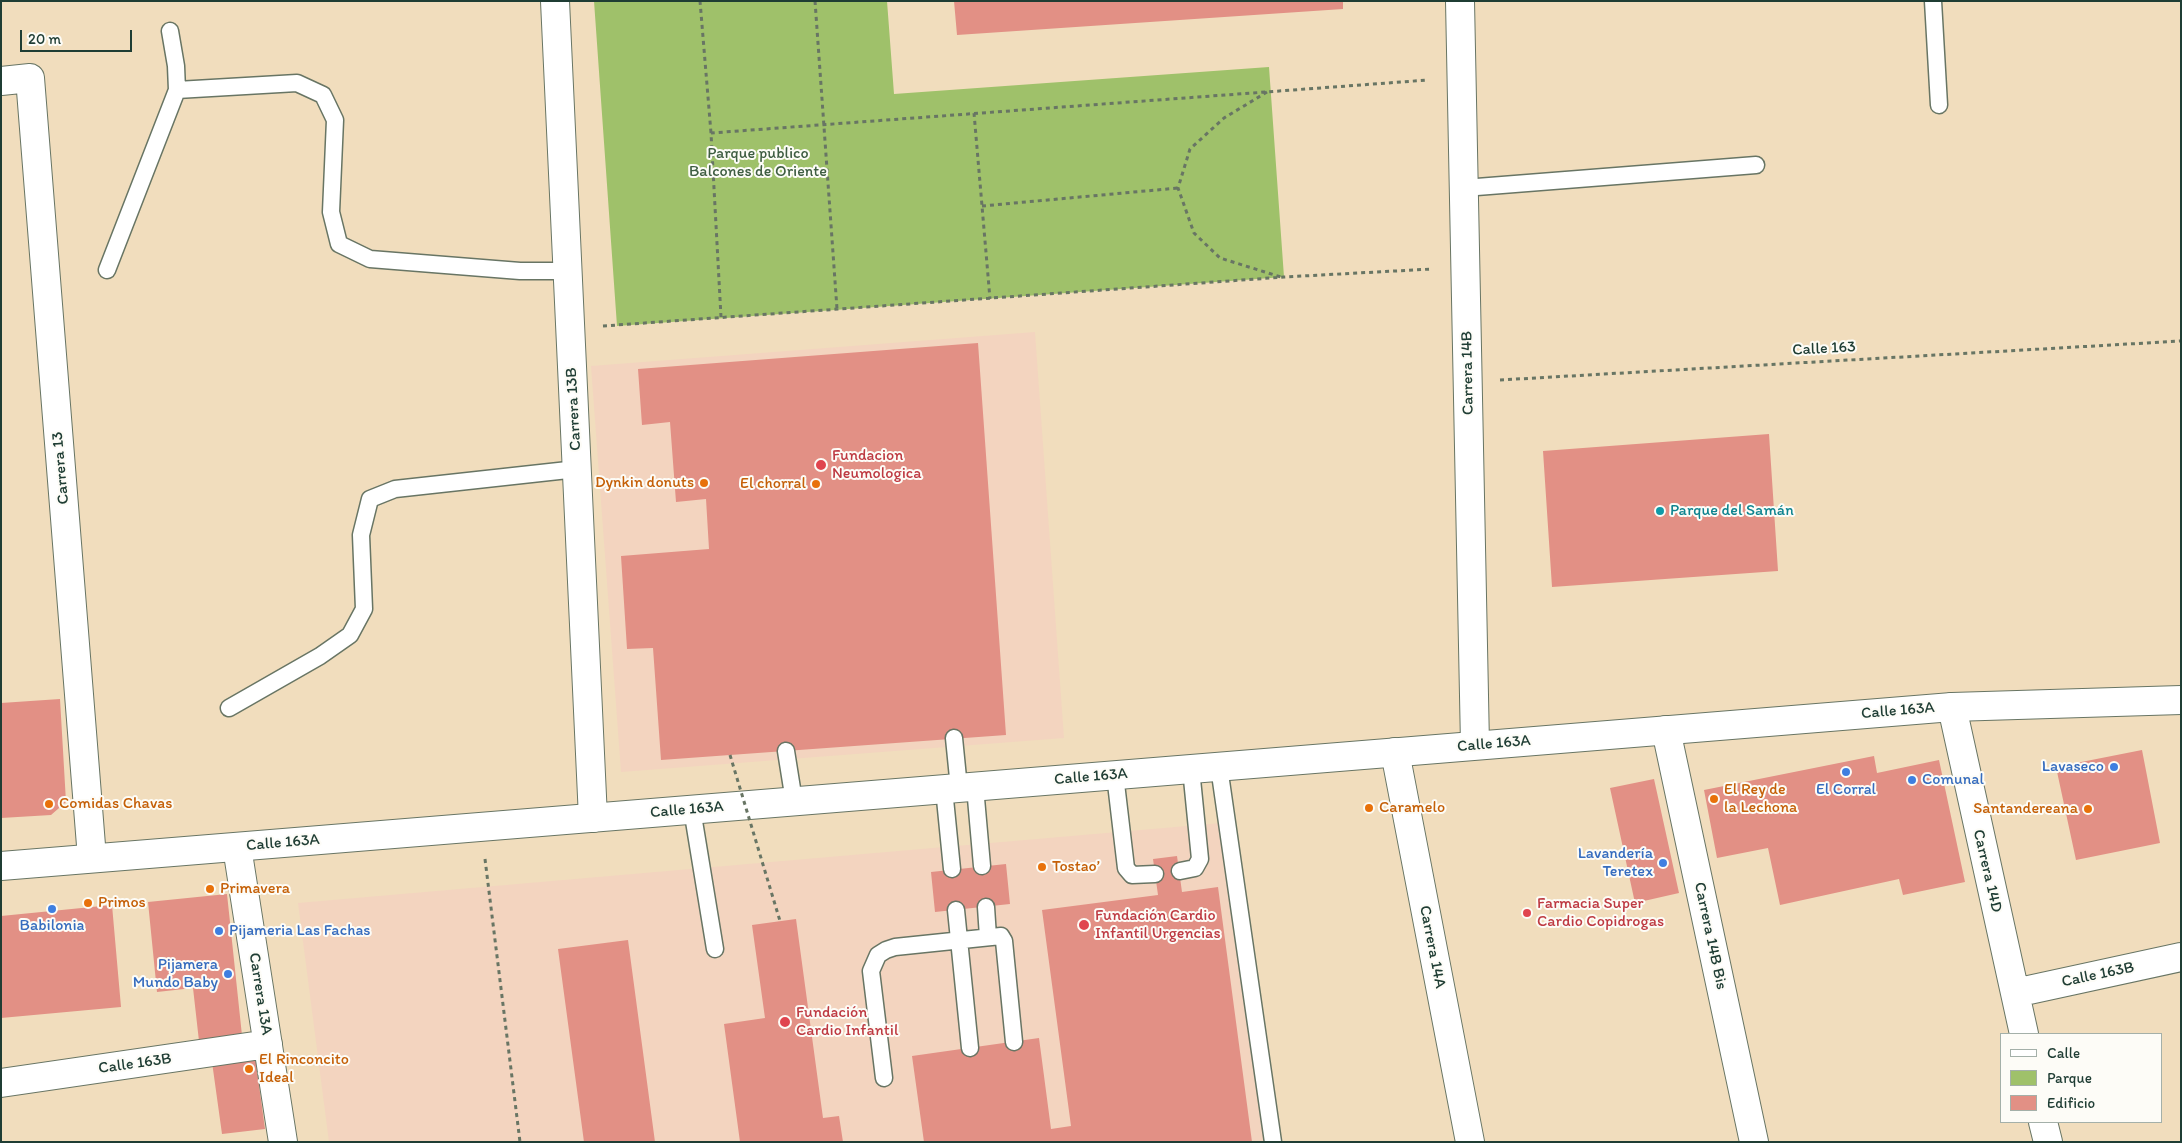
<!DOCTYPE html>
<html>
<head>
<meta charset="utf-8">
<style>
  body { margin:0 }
  #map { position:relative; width:2182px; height:1143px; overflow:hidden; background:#f1ddbd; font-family:Itim,sans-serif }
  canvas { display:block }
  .frame { position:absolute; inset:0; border:2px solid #1f3d34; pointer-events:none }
  .legend { position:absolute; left:2000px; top:1033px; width:162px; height:90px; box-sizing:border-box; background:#fdfcf7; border:1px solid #a4b0a9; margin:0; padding:6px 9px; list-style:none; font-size:15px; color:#1f3d34 }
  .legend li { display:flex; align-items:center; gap:10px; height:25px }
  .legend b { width:25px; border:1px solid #a4b0a9 }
  .scale { position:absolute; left:20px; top:30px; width:112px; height:22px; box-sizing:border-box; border:2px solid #1f3d34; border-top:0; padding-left:6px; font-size:15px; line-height:18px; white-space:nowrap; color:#1f3d34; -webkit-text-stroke:4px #fdfcf7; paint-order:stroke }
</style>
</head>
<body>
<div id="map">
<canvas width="2182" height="1143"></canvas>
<div class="frame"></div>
<ul class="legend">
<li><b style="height:6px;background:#fff"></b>Calle</li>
<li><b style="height:14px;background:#9fc16a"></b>Parque</li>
<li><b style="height:14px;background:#e29085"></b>Edificio</li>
</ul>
<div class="scale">20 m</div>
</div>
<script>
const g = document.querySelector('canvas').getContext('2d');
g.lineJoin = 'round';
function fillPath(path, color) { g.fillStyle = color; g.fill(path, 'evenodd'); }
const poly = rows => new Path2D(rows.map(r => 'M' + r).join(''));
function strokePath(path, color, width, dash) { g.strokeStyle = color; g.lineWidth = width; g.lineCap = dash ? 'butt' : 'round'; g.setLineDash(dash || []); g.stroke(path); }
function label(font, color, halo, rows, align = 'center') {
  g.font = font + ' Itim,sans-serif'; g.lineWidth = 4; g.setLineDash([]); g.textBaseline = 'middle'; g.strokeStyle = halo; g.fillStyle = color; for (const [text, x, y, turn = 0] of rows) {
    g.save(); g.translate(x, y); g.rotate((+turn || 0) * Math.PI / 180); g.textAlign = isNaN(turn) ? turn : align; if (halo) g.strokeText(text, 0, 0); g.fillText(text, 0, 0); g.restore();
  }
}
const built = poly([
  [1035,332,1064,738,621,772,591,366],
  [1233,822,1271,1142,329,1142,298,903]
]);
const green = poly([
  [594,1,887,1,894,94,1269,67,1284,277,617,326]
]);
const building = poly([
  [954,1,1343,1,1343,9,957,35],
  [978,343,1006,735,661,760,653,648,627,649,621,556,709,549,706,499,676,502,670,422,642,425,638,369],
  [1769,434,1778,571,1552,587,1543,451],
  [60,699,66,802,51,815,1,818,1,703],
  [2142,750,2160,843,2076,860,2056,767],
  [1874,756,1877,773,1939,760,1965,882,1903,895,1899,879,1780,905,1768,848,1717,858,1704,790],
  [1654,779,1679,893,1635,903,1610,788],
  [1177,856,1182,892,1218,887,1252,1142,924,1142,912,1056,1039,1038,1051,1129,1071,1126,1042,910,1158,895,1153,859],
  [1006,864,1010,904,935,912,931,872],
  [227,894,243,1045,200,1050,193,988,157,992,148,902],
  [112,905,121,1007,1,1018,1,916],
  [796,919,823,1118,839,1116,843,1142,740,1142,724,1024,765,1018,752,925],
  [628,940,655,1142,584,1142,558,949],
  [255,1056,265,1129,222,1134,212,1062]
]);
const path = poly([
  [700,1,711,133],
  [815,1,837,309],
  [1267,92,1224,118,1190,149,1178,188,1194,233,1220,258,1281,277],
  [974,113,990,299],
  [982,206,1178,188],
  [721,317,711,133,1428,80],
  [603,326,1284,277,1432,269],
  [1500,380,2181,341],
  [485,859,520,1142]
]);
const lane = poly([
  [1933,1,1939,105],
  [177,90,297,83,323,95,335,120,331,212,339,244,370,259,520,271,568,271],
  [1464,188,1756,165],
  [107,270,177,90,176,66,170,31],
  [229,708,320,656,350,635,364,609,361,535,370,499,395,489,577,469],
  [954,738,959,788],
  [786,751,794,801],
  [1219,767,1273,1142],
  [1115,775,1126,868,1132,875,1155,874],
  [975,787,982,866],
  [944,789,952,869],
  [692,809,715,949],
  [1180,871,1195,868,1200,859,1191,769],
  [986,907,988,937],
  [956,910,970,1048],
  [884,1078,871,971,878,955,886,950,895,947,1001,936,1004,941,1014,1042]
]);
const street = poly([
  [555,1,593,818],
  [1460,1,1475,745],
  [1,81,30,78,92,858],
  [1952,707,2024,1034],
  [1666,730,1754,1142],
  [1395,752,1470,1142],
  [237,847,283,1142],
  [2015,993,2181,957],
  [1,1083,268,1044],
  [2043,1122,2048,1142]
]);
const secondary = poly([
  [1,866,1952,707,2181,700]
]);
const pathBridge = poly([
  [730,755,780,921]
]);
const markers = [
  [821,465,6,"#e0444e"],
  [704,483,5,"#e8710a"],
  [816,484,5,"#e8710a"],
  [1660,511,5,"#0f9aa8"],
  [2114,767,5,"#3f7fe0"],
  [1846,772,5,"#3f7fe0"],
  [1912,780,5,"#3f7fe0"],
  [1714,799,5,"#e8710a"],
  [49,804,5,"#e8710a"],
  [1369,808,5,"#e8710a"],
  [2088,809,5,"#e8710a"],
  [1663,863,5,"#3f7fe0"],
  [1042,867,5,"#e8710a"],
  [210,889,5,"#e8710a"],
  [88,903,5,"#e8710a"],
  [52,909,5,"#3f7fe0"],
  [1527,913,5,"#e0444e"],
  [1084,925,6,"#e0444e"],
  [219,931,5,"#3f7fe0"],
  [228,974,5,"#3f7fe0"],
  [785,1022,6,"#e0444e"],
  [249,1069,5,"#e8710a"]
];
const parkNames = [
  ["Parque publico",758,154],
  ["Balcones de Oriente",758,172]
];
const streetNames = [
  ["Calle 163",1824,349,-3],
  ["Carrera 14B",1468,373,-91],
  ["Carrera 13B",574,409,-93],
  ["Carrera 13",61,468,-95],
  ["Calle 163A",1898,711,-5],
  ["Calle 163A",1494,744,-5],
  ["Calle 163A",1091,777,-5],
  ["Calle 163A",687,810,-5],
  ["Calle 163A",283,843,-5],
  ["Carrera 14D",1987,871,77],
  ["Carrera 14B Bis",1710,936,78],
  ["Carrera 14A",1432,947,79],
  ["Calle 163B",2098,975,-12],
  ["Carrera 13A",260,994,81],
  ["Calle 163B",135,1064,-8]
];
const healthNames = [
  ["Fundacion",832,456],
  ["Neumologica",832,474],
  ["Farmacia Super",1537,904],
  ["Cardio Copidrogas",1537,922],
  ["Fundación Cardio",1095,916],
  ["Infantil Urgencias",1095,934],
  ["Fundación",796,1013],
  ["Cardio Infantil",796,1031]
];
const foodNames = [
  ["Dynkin donuts",694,483,"right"],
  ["El chorral",806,484,"right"],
  ["El Rey de",1724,790],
  ["la Lechona",1724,808],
  ["Comidas Chavas",59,804],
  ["Caramelo",1379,808],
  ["Santandereana",2078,809,"right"],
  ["Tostao’",1052,867],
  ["Primavera",220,889],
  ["Primos",98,903],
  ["El Rinconcito",259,1060],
  ["Ideal",259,1078]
];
const cultureNames = [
  ["Parque del Samán",1670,511]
];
const shopNames = [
  ["Lavaseco",2104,767],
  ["Comunal",1922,780,"left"],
  ["El Corral",1846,790,"center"],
  ["Lavandería",1653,854],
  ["Teretex",1653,872],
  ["Babilonia",52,926,"center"],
  ["Pijameria Las Fachas",229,931,"left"],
  ["Pijamera",218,965],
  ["Mundo Baby",218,983]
];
fillPath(built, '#f3d4bf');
fillPath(green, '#9fc16a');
fillPath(building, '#e29085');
strokePath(lane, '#687564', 19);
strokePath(street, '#687564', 30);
strokePath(secondary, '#687564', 30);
strokePath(path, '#687564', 3, [4, 4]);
strokePath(lane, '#fff', 16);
strokePath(street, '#fff', 28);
strokePath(secondary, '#fff', 28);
strokePath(pathBridge, '#687564', 3, [4, 4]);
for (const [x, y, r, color] of markers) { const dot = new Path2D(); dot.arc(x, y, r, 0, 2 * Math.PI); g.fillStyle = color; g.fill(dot); strokePath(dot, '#fdfcf7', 2); }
label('16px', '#3f5e42', '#fdfcf7', parkNames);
label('16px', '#1f3d34', '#fdfcf7', streetNames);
label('16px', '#be3a42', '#fdfcf7', healthNames, 'left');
label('16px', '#c56008', '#fdfcf7', foodNames, 'left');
label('16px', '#0d838f', '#fdfcf7', cultureNames, 'left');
label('16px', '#366cbe', '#fdfcf7', shopNames, 'right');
</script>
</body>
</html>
